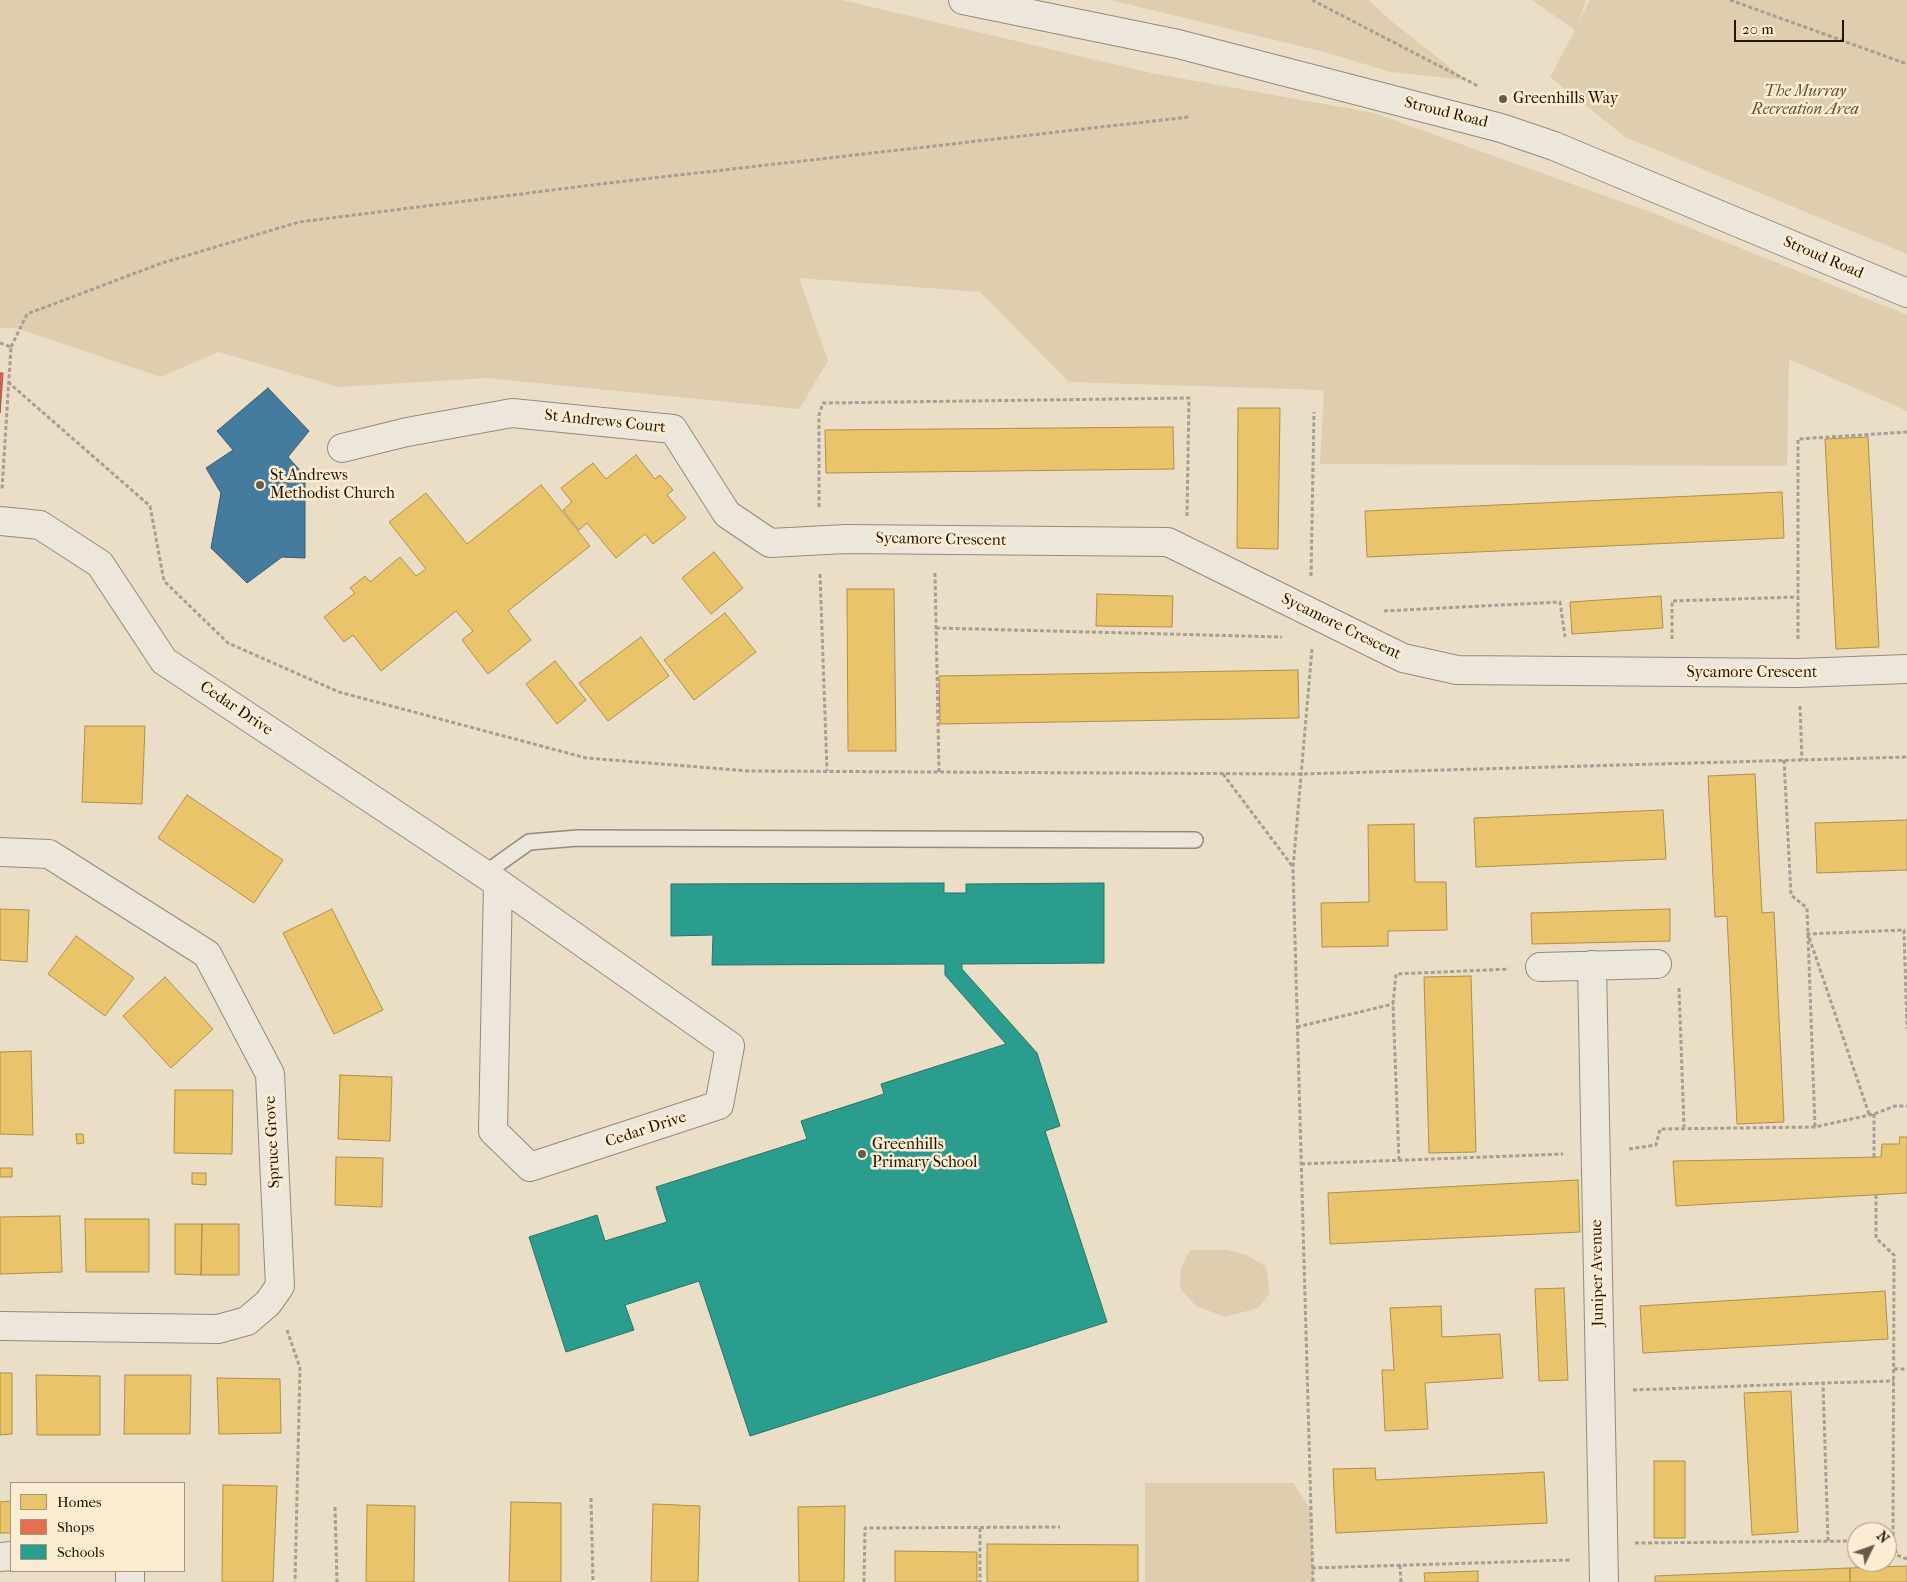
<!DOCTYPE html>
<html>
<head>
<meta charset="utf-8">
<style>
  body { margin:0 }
  #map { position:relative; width:1907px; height:1582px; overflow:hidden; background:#eadec7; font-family:"IM FELL French Canon",serif }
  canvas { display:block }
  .legend { position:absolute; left:10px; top:1482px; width:175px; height:90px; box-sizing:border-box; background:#fbedd1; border:1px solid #a5957f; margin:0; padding:6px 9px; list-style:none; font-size:15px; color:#231205 }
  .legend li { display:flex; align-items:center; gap:10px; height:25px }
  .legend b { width:25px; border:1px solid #a5957f }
  .north { position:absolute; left:1847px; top:1522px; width:50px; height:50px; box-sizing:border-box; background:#fbedd1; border:1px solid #a5957f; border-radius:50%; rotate:48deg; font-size:14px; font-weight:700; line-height:20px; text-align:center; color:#231205 }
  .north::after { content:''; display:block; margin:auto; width:18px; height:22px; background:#695949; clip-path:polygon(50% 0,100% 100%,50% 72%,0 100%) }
  .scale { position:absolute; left:1734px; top:20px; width:110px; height:22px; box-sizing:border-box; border:2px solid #231205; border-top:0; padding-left:6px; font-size:15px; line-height:18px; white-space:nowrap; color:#231205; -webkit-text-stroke:4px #fbedd1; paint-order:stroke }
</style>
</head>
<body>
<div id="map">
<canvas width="1907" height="1582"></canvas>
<ul class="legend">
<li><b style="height:14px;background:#e9c46a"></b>Homes</li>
<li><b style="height:14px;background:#e76f51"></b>Shops</li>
<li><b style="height:14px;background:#2a9d8f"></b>Schools</li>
</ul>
<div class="north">N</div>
<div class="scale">20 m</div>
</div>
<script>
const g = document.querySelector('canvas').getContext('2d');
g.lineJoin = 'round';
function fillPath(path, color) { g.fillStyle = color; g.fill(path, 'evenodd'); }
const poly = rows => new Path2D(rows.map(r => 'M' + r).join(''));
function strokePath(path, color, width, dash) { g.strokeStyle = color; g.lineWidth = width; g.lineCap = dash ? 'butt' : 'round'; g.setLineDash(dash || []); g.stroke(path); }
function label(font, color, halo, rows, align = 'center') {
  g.font = font + ' "IM FELL French Canon",serif'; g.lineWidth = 5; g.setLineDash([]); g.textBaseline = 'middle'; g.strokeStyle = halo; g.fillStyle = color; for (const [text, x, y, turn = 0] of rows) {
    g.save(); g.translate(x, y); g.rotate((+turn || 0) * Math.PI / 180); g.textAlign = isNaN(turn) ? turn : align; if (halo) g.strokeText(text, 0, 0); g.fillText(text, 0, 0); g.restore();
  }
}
const green = poly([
  [0,0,842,0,1151,73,1374,113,1653,213,1907,315,1907,411,1789,359,1787,466,1320,464,1324,390,1069,382,980,292,799,278,828,361,799,409,486,378,339,387,218,352,161,377,16,328,0,328],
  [1111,0,1369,0,1391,21,1466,80,1391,72,1324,52],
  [1532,0,1586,0,1578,24,1590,0,1907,0,1907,254,1625,137,1550,77,1575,30],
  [1190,1250,1226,1250,1247,1255,1266,1267,1270,1293,1258,1308,1225,1317,1196,1306,1180,1288,1181,1269],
  [1145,1483,1293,1483,1311,1510,1313,1582,1145,1582]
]);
const homes = poly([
  [1238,408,1280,408,1278,549,1237,548,1238,408],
  [1173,427,1174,469,826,473,825,430,1173,427],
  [1868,437,1879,647,1836,649,1825,439,1868,437],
  [636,455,655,479,660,475,673,490,667,495,686,518,653,544,645,534,616,558,587,523,579,530,563,510,572,502,561,488,593,463,606,479,636,455],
  [541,485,590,546,508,611,531,640,488,674,462,640,473,631,456,611,381,671,353,635,344,642,324,617,355,593,350,588,365,576,370,582,400,557,416,576,426,569,389,522,426,493,467,544,541,485],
  [1782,492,1784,538,1367,557,1365,511,1782,492],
  [714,552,743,588,711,614,682,578,714,552],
  [847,589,894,589,896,751,848,751,847,589],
  [1097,594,1173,596,1172,627,1096,626,1097,594],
  [1661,596,1663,628,1572,634,1570,602,1661,596],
  [725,613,756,652,694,700,664,660,725,613],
  [641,637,669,676,608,721,579,683,641,637],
  [555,661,586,700,557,724,526,684,555,661],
  [1298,670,1299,718,940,724,939,676,1298,670],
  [85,726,145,726,142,804,82,802,85,726],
  [1755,774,1762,913,1774,912,1784,1122,1737,1124,1727,916,1715,917,1708,776,1755,774],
  [187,795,283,860,254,903,158,838,187,795],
  [1663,810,1666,859,1476,867,1474,818,1663,810],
  [1907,820,1907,870,1817,873,1815,823,1907,820],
  [1414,824,1415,882,1446,882,1447,930,1388,931,1388,946,1322,947,1321,903,1369,902,1368,825,1414,824],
  [0,909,29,910,27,962,0,960,0,909],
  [332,909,383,1010,334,1034,283,933,332,909],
  [1670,909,1670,941,1532,944,1531,913,1670,909],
  [76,936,134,978,105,1016,48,974,76,936],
  [1471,976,1476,1152,1429,1153,1424,977,1471,976],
  [165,977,213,1029,171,1068,123,1016,165,977],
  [31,1051,33,1135,0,1134,0,1052,31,1051],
  [340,1075,392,1077,390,1141,338,1139,340,1075],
  [175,1090,233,1090,232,1154,174,1153,175,1090],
  [76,1134,83,1134,84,1143,77,1144,76,1134],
  [1900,1137,1907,1137,1907,1193,1676,1206,1673,1161,1881,1157,1882,1144,1899,1144,1900,1137],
  [336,1157,383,1158,382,1207,335,1205,336,1157],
  [0,1168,12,1168,12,1177,0,1177,0,1168],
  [192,1173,206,1173,206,1185,192,1184,192,1173],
  [1578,1180,1580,1232,1330,1244,1328,1193,1578,1180],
  [60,1216,62,1272,0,1274,0,1217,60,1216],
  [85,1219,149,1219,149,1272,86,1272,85,1219],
  [175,1224,202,1224,201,1275,175,1274,175,1224],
  [202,1224,239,1224,239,1275,201,1275,202,1224],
  [1564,1288,1568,1380,1539,1381,1535,1289,1564,1288],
  [1885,1291,1888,1339,1643,1353,1640,1306,1885,1291],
  [1441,1306,1442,1337,1500,1334,1503,1378,1425,1383,1428,1429,1385,1431,1382,1370,1394,1370,1390,1308,1441,1306],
  [0,1373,12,1373,12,1434,0,1435,0,1373],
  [36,1375,100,1376,100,1435,37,1435,36,1375],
  [125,1375,191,1375,190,1434,124,1434,125,1375],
  [217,1378,280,1379,281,1433,219,1434,217,1378],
  [1791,1391,1798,1532,1752,1535,1744,1393,1791,1391],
  [1654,1461,1685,1461,1685,1538,1654,1538,1654,1461],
  [1375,1468,1376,1480,1544,1472,1547,1523,1336,1533,1333,1469,1375,1468],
  [223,1485,277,1486,273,1582,222,1582,223,1485],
  [11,1501,11,1533,0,1533,0,1502,11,1501],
  [511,1502,561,1503,561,1582,509,1582,511,1502],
  [653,1504,700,1506,698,1582,651,1582,653,1504],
  [367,1505,415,1506,414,1582,366,1582,367,1505],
  [845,1506,844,1582,799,1582,798,1507,845,1506],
  [987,1544,1138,1545,1138,1582,987,1582,987,1544],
  [895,1551,977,1552,977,1582,895,1582,895,1551],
  [1907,1566,1907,1582,1850,1582,1850,1568,1907,1566],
  [1850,1568,1850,1582,1655,1582,1655,1576,1850,1568],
  [1478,1571,1478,1582,1425,1582,1424,1573,1478,1571]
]);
const shops = poly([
  [0,373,3,373,0,413,0,373]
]);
const schools = poly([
  [944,883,944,893,966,893,966,884,1104,883,1104,963,962,964,962,969,1037,1053,1060,1126,1045,1131,1107,1322,750,1436,699,1281,625,1305,634,1330,566,1352,529,1237,597,1215,605,1241,667,1222,656,1187,807,1139,801,1121,884,1094,881,1084,1006,1044,945,975,945,964,712,965,713,935,671,936,671,884,944,883]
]);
const public = poly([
  [268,388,309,431,288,457,305,476,305,558,282,557,247,583,211,548,221,493,206,468,233,450,217,431,268,388]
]);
const path = poly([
  [1312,0,1478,86],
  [1730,0,1907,64],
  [0,343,11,347,2,489],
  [11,347,27,314,162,263,299,222,600,184,1189,117],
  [8,382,150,506,164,581,228,643,339,692,586,758,749,771,1301,774,1907,757],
  [819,507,819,415,823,403,1189,398,1187,516],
  [935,573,939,772],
  [820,574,827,771],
  [1311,576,1314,412],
  [1384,611,1560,602,1565,637],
  [936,628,1282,637],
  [1672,639,1672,601,1798,597],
  [1798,639,1798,439,1907,432],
  [1312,649,1293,868,1313,1582],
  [1800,706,1802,760],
  [1784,760,1791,895,1807,908,1815,1127],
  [1223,774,1293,867],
  [1679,988,1684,1127],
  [1297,1027,1393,1004],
  [1869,1114,1808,934,1904,930,1907,1029],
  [1874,1114,1874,1157],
  [1629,1149,1656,1145,1660,1129,1815,1127,1874,1114,1895,1106,1907,1106],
  [1399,1160,1393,1004,1396,974,1509,969],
  [1301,1164,1563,1154],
  [1876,1195,1876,1238,1894,1255,1893,1543,1887,1543],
  [287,1330,300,1368,295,1582],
  [1894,1369,1907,1369],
  [1633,1390,1823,1383],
  [591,1498,593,1582],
  [335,1507,337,1582],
  [980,1528,980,1582],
  [1828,1541,1823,1383,1894,1381],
  [1635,1543,1850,1541,1857,1547],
  [1893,1543,1897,1555,1907,1559],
  [1400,1565,1401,1582],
  [1312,1568,1570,1560],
  [1857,1568,1857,1562],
  [864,1582,865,1528,1060,1527]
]);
const service = poly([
  [484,874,529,842,578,838,1195,840]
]);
const minor = poly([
  [342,448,407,432,512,413,673,429,727,514,770,543,846,539,1168,542,1403,658,1457,670,1798,673,1907,669],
  [0,521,40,525,100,564,164,661,498,883,730,1046,719,1105,530,1167,493,1131,498,883],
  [0,852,49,854,207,954,270,1074,280,1286,268,1303,247,1321,218,1329,0,1326],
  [1592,965,1604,1582],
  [1540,967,1657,964],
  [0,1557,11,1556],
  [130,1582,130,1571]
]);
const tertiary = poly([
  [963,0,1178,44,1501,128,1554,146,1907,293]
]);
const markers = [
  [1503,99,5,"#695949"],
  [260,485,5,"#695949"],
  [862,1154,5,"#695949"]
];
const parkNames = [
  ["The Murray",1805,92],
  ["Recreation Area",1805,110]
];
const poiNames = [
  ["Greenhills Way",1513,99],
  ["St Andrews",270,476],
  ["Methodist Church",270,494],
  ["Greenhills",872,1145],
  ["Primary School",872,1163]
];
const streetNames = [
  ["Stroud Road",1446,113,14],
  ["Stroud Road",1823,258,23],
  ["St Andrews Court",605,422,6],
  ["Sycamore Crescent",941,540,1],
  ["Sycamore Crescent",1341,627,26],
  ["Sycamore Crescent",1752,673],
  ["Cedar Drive",236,709,34],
  ["Cedar Drive",646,1130,-18],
  ["Spruce Grove",273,1142,-93],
  ["Juniper Avenue",1598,1273,-91]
];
fillPath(green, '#decdae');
fillPath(homes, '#e9c46a');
strokePath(homes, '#ae8f4c', 1);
fillPath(shops, '#e76f51');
strokePath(shops, '#ac533a', 1);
fillPath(schools, '#2a9d8f');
strokePath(schools, '#287366', 1);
fillPath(public, '#457b9d');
strokePath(public, '#3b5c6f', 1);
strokePath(service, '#938a7c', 18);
strokePath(minor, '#938a7c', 30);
strokePath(tertiary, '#938a7c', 30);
strokePath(path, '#a59e94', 3, [4, 2.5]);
strokePath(service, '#ede6db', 15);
strokePath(minor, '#ede6db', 28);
strokePath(tertiary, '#ede6db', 28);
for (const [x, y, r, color] of markers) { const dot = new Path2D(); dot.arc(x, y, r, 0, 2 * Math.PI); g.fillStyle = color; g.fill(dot); strokePath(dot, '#fbedd1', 2); }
label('italic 16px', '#614f39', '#fbedd1', parkNames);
label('16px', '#231205', '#fbedd1', poiNames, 'left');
label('16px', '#231205', '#fbedd1', streetNames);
</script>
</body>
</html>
